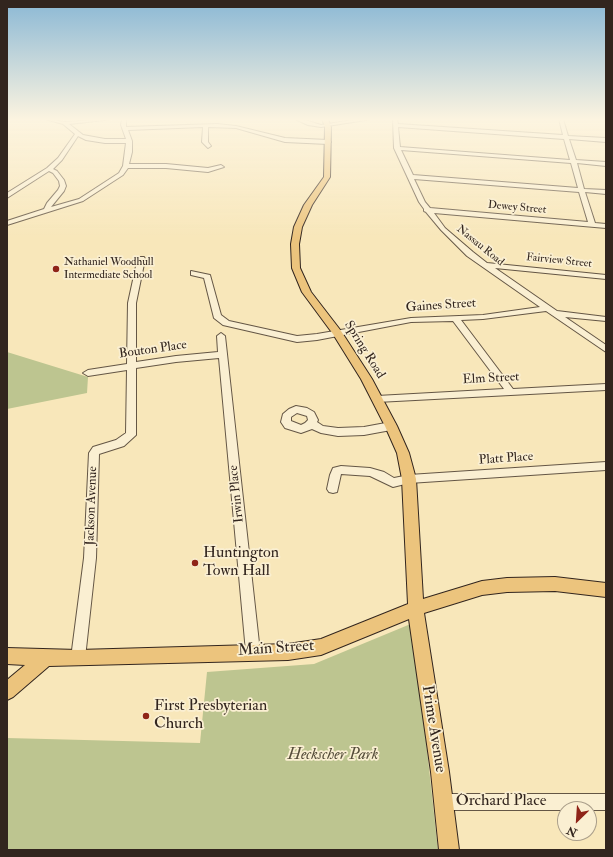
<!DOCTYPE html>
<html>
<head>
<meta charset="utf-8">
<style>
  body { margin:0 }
  #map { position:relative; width:613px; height:857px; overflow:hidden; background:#f8e7ba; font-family:"IM FELL Double Pica",serif }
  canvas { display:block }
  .frame { position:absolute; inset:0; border:8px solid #32251e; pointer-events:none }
  .north { position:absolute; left:557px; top:801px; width:40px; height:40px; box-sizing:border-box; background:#faefd2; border:1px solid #aa9e8a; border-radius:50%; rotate:205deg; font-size:11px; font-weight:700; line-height:16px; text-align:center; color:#32251e }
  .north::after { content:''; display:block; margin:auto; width:14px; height:18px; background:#8f2418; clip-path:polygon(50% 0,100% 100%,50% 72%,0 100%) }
</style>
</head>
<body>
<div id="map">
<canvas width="613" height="857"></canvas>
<div class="frame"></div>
<div class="north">N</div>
</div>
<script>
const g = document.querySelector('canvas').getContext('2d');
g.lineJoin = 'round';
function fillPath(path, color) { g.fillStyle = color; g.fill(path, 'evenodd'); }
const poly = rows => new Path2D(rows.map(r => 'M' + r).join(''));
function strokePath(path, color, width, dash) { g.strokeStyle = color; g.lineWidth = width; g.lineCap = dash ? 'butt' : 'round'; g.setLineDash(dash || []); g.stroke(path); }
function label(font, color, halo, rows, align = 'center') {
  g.font = font + ' "IM FELL Double Pica",serif'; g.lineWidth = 3.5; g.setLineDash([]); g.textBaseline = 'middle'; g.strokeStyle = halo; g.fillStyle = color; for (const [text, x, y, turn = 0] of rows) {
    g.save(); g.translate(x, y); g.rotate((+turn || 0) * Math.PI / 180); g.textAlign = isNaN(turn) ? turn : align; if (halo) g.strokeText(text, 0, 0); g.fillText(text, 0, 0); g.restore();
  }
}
const green = poly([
  [7,352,88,377,87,393,7,409],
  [413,623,438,850,7,850,7,738,200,743,207,672,314,664]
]);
const minor = poly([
  [45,119,65,122,113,119,69,124,83,135,105,139,126,139,121,125,122,119,126,119,126,127,217,124,236,126,285,138,328,140,331,142,328,144,285,142,236,128,208,127,208,142,211,146,208,148,202,142,203,127,128,130,132,141,132,152,129,164,166,164,208,168,221,165,224,167,208,172,166,168,128,168,123,175,83,201,7,225,7,221,44,209,47,203,58,190,60,186,59,181,53,173,49,171,7,198,7,193,47,168,58,158,75,134,63,124,45,119],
  [78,136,86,140,105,143,126,143,123,166,119,173,79,199,51,207,64,191,66,186,64,180,57,171,53,169,62,160,78,136],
  [295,119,302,119,321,125,359,119,372,119,321,127,308,125,295,119],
  [393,119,397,119,398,124,563,135,559,119,563,119,568,136,606,138,606,142,569,139,576,160,606,162,606,166,577,163,584,189,606,190,606,194,585,192,595,223,606,224,606,228,434,213,445,228,473,252,487,263,606,275,606,279,495,268,557,311,606,317,606,321,565,317,606,345,606,352,546,311,483,319,461,320,513,389,606,384,606,390,377,402,372,399,377,396,504,389,453,321,411,322,317,340,297,342,223,325,214,318,204,278,191,275,191,271,210,275,221,315,229,321,297,336,317,334,411,318,483,315,540,307,467,256,441,230,426,212,424,211,424,209,419,202,394,148,393,119],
  [398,127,564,139,570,160,400,147,398,127],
  [401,150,571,163,578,188,413,175,401,150],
  [414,179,579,192,588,222,430,208,425,202,414,179],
  [138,257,144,257,145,259,136,303,136,362,176,356,218,352,217,336,221,333,225,336,260,652,258,657,253,659,248,657,246,652,219,358,176,362,136,368,136,435,124,446,99,454,96,558,85,658,83,663,78,665,73,663,71,658,84,558,89,453,93,447,116,440,126,433,127,370,88,376,83,373,88,370,127,364,128,303,138,257],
  [296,406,307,408,314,412,318,420,317,422,323,426,338,428,364,427,391,422,395,423,396,426,395,429,391,430,364,435,338,436,321,433,312,429,301,433,285,428,281,422,283,414,289,409,296,406],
  [297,413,307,416,308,420,305,423,301,425,291,421,291,417,297,413],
  [606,462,606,470,409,483,393,487,370,476,341,474,337,492,333,493,329,492,327,489,330,475,333,468,341,466,370,468,384,472,394,478,409,475,606,462],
  [443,794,606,794,606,810,443,810,437,808,435,802,437,796,443,794]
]);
const major = poly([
  [322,119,328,119,331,127,330,177,312,205,302,227,299,244,300,268,311,292,341,331,372,379,397,426,409,453,416,479,423,599,482,581,507,578,555,577,606,583,606,597,555,591,507,592,482,595,424,613,449,772,459,850,439,850,431,772,409,619,321,655,288,660,49,666,13,697,7,700,7,680,25,665,7,664,7,648,78,650,288,644,321,639,408,604,402,479,397,453,385,426,361,379,333,334,302,292,292,268,291,244,294,227,304,205,324,177,325,127,322,119]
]);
const markers = [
  [56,269,4,"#8f2418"],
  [195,563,4,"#8f2418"],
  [146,716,4,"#8f2418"]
];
const farStreetnames = [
  ["Dewey Street",517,208,5],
  ["Nassau Road",480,246,39],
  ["Fairview Street",559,261,6]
];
const farPoinames = [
  ["Nathaniel Woodhull",64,263],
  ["Intermediate School",64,276]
];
const streetNames = [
  ["Gaines Street",441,306,-4],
  ["Bouton Place",153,350,-8],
  ["Spring Road",364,350,58],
  ["Elm Street",491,379,-3],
  ["Platt Place",506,459,-4],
  ["Irwin Place",237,494,-96],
  ["Jackson Avenue",92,506,-88]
];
const nearPoinames = [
  ["Huntington",203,554],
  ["Town Hall",203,572],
  ["First Presbyterian",154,707],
  ["Church",154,725]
];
const nearStreetnames = [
  ["Main Street",276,649,-4],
  ["Prime Avenue",433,729,81],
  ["Orchard Place",501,802]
];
const nearParknames = [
  ["Heckscher Park",333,756]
];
fillPath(green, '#bdc590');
strokePath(minor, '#645645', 2);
strokePath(major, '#32251e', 2);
fillPath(minor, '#faefd2');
fillPath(major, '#ecc47d');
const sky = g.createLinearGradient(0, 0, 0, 239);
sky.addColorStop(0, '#8bb8d5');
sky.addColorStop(0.5, '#fcf4e0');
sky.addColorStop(1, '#fcf4e000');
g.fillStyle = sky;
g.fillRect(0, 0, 613, 239);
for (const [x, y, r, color] of markers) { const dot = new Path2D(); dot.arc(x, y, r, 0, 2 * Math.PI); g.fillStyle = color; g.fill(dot); strokePath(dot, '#faefd2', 1.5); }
label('11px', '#32251e', '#faefd2', farStreetnames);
label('11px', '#32251e', '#faefd2', farPoinames, 'left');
label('13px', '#32251e', '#faefd2', streetNames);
label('16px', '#32251e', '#faefd2', nearPoinames, 'left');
label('16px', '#32251e', '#faefd2', nearStreetnames);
label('italic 16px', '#554d3a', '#faefd2', nearParknames);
</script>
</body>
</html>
